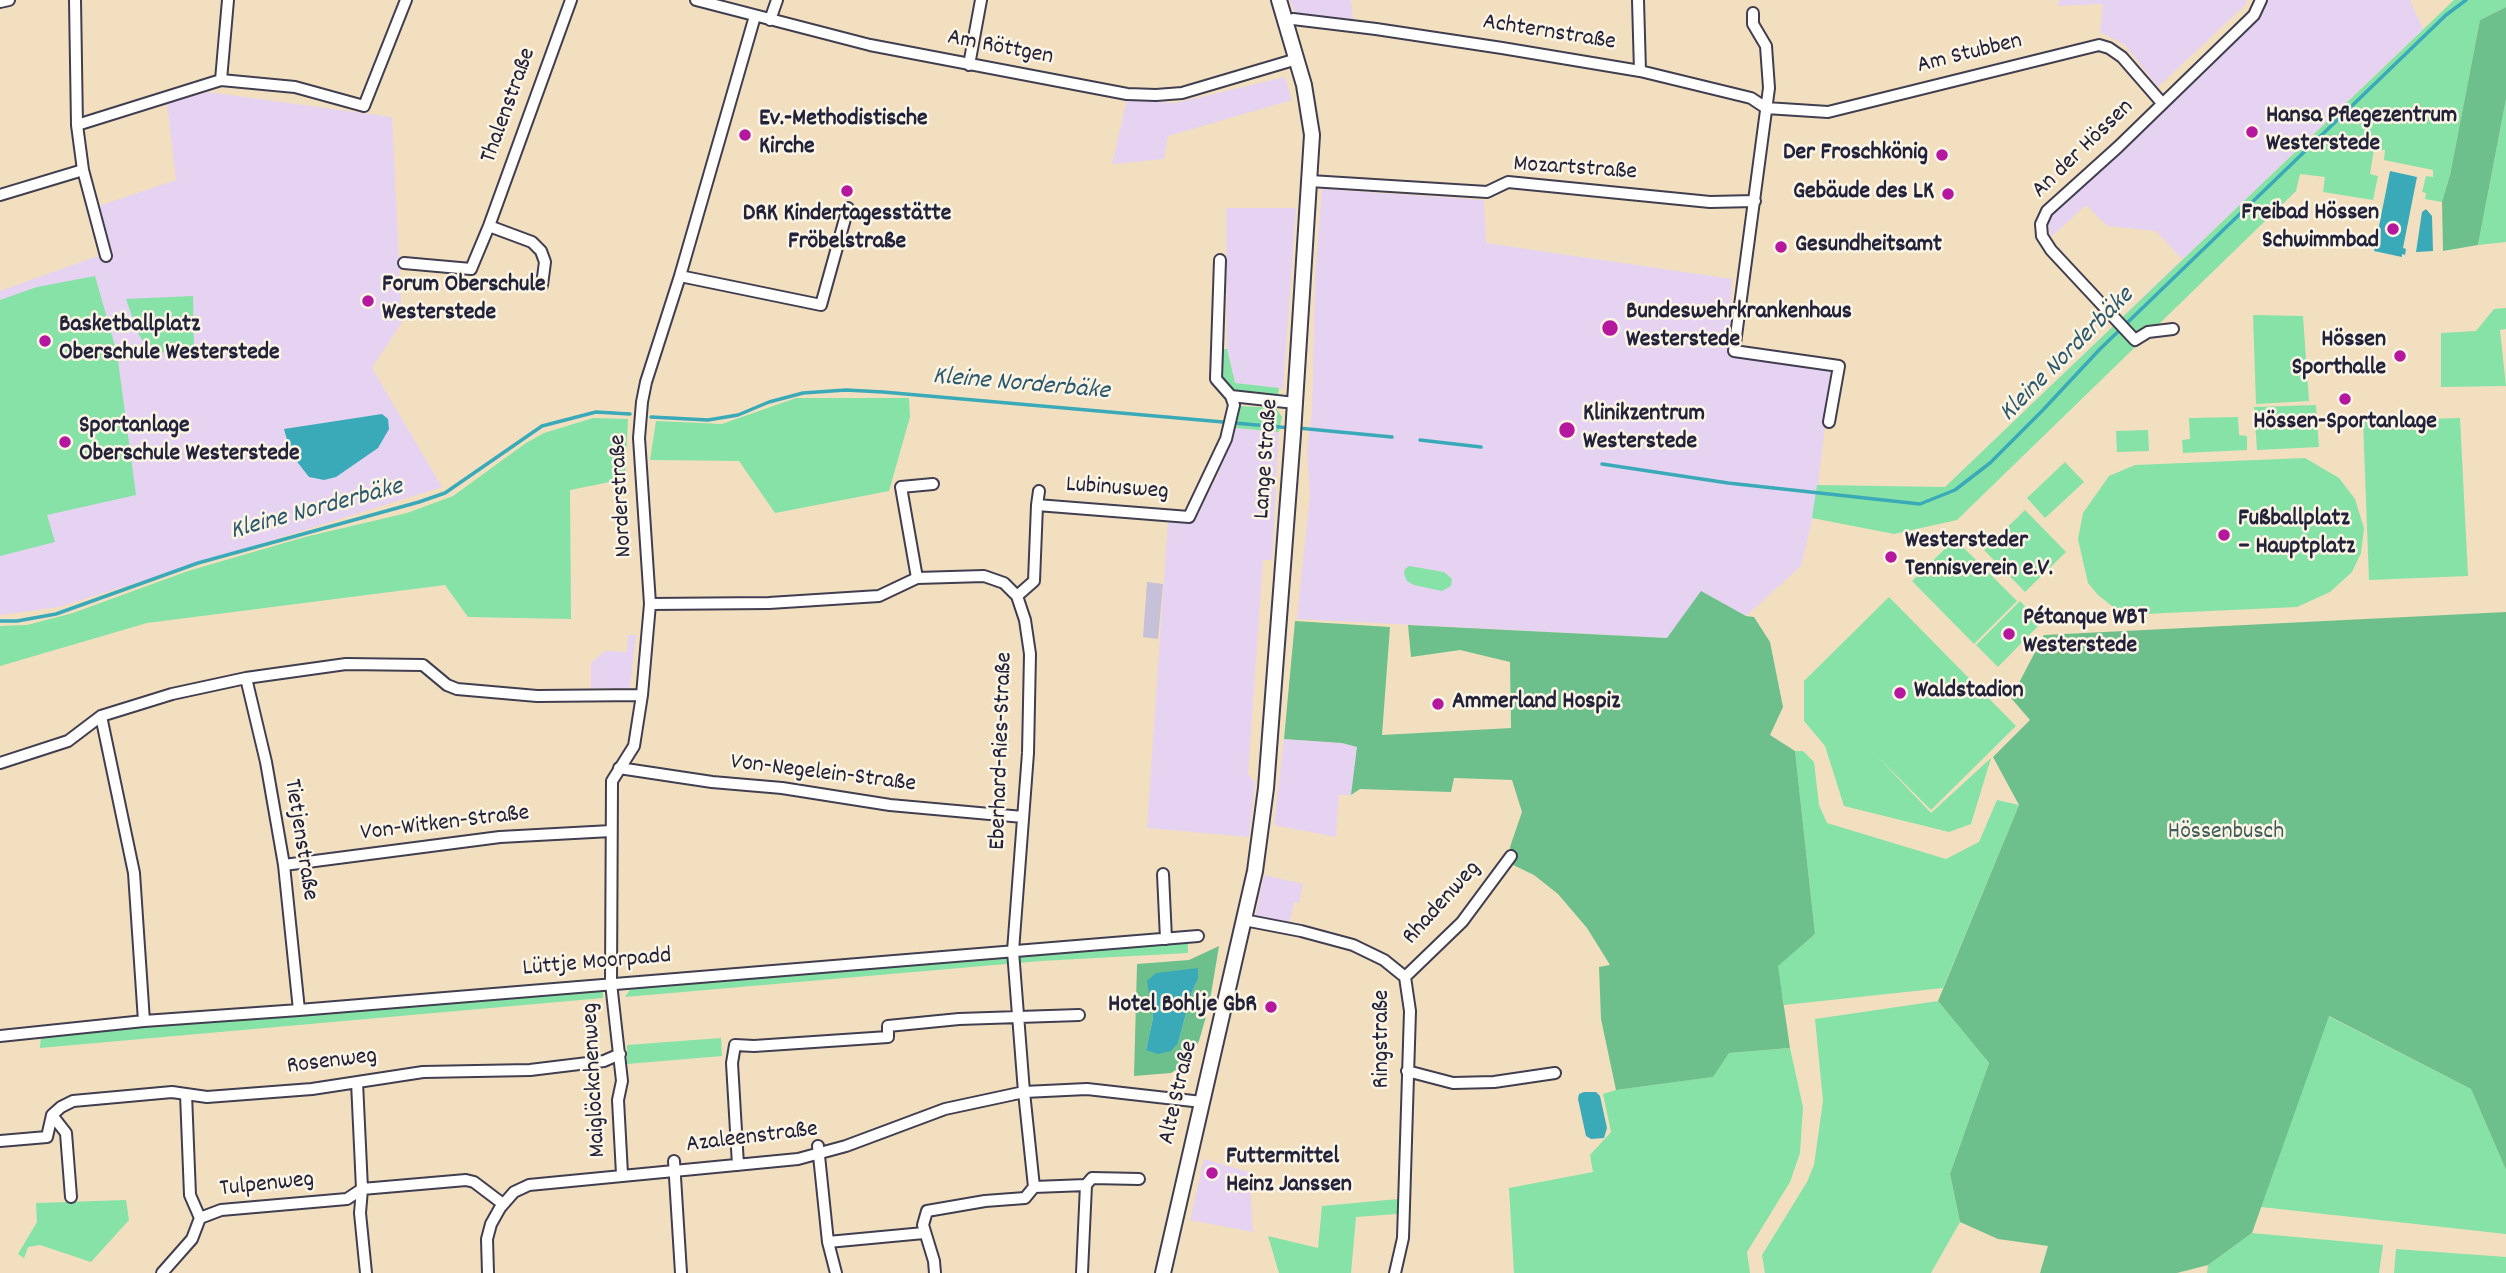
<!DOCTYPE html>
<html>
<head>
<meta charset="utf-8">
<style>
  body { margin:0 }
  canvas { display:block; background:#f2dfc0 }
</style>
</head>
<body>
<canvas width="2506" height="1273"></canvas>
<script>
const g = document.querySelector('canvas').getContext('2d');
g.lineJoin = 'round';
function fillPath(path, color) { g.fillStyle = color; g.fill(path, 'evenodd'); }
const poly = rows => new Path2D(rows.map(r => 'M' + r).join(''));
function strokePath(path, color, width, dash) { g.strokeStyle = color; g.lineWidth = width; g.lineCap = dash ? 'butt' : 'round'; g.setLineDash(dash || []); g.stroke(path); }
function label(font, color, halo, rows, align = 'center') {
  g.font = font + ' Dekko,sans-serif'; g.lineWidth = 5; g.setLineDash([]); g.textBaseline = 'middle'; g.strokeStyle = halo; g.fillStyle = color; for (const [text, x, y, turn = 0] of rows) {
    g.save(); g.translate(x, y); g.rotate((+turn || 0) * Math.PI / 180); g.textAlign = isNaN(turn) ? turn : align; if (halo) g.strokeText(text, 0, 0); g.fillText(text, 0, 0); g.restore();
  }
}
const built = poly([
  [1290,0,1351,0,1353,20,1295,14],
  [2059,0,2246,0,2246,4,2158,87,2125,45,2100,32,2103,4,2058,6],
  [2267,0,2410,0,2423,29,1945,487,2182,259,2156,231,2107,226,2086,205,2051,237,2048,223,2057,207,2257,17],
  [1285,77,1292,100,1168,136,1164,159,1112,164,1127,100,1175,103],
  [208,92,392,117,402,322,372,368,442,487,59,607,0,615,0,291,92,258,113,254,99,206,176,180,167,103],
  [1322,189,1484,200,1486,243,1732,279,1729,357,1832,370,1815,508,1801,566,1746,616,1702,592,1667,638,1297,619,1310,494,1307,450,1312,411,1315,279],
  [1226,208,1296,208,1283,389,1235,383,1227,349],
  [1236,428,1279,432,1272,560,1263,560,1248,774,1255,782,1249,837,1147,828,1168,521,1194,521,1217,476],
  [628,635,636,635,630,688,591,688,591,663,605,651,627,652],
  [1284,739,1342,743,1357,747,1351,795,1339,795,1336,837,1274,825],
  [1264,875,1303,884,1299,903,1294,902,1289,924,1255,917],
  [1204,1159,1249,1172,1253,1232,1190,1220]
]);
const industrial = poly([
  [1147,582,1163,584,1158,639,1143,637]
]);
const green = poly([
  [2454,0,2506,0,2506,7,2480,20,2450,175,2442,202,2425,199,2426,193,2422,192,2426,176,2433,177,2433,170,2384,160,2385,150,2374,149,2370,174,2378,176,2373,200,2323,192,2325,177,2300,174,2296,191,1957,520,1894,534,1812,518,1817,485,1945,487],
  [2506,99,2506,242,2478,245],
  [95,276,117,353,136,495,47,515,55,542,0,556,0,300,37,287],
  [193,296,194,351,150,353,138,333,126,299],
  [2506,308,2506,329,2500,330,2506,386,2441,387,2441,333,2476,331,2494,309],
  [2253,315,2303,316,2309,401,2256,404],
  [1223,349,1227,349,1235,383,1279,388,1278,398,1233,391,1221,377],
  [796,398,909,398,910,417,889,491,775,513,739,461,650,460,656,421,722,424],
  [2316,405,2319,447,2257,450,2254,407],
  [1240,406,1276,408,1282,417,1279,432,1236,428],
  [2238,417,2239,435,2247,436,2247,450,2183,453,2182,440,2190,439,2189,418],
  [593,418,628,419,625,479,570,490,571,619,468,617,445,585,147,623,0,666,0,626,27,625,73,613,188,571,305,537,407,513,453,496,526,443,544,433],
  [2460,418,2468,576,2369,580,2363,421],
  [2148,430,2149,451,2117,452,2116,431],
  [2305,458,2339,478,2355,499,2364,528,2361,553,2352,572,2330,592,2297,607,2123,615,2098,595,2088,583,2078,539,2083,513,2109,476,2135,465],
  [2065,462,2084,482,2045,518,2027,498],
  [2025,510,2066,552,2025,592,1984,550],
  [1955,539,2017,601,1974,644,1912,581],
  [1409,566,1444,572,1452,579,1451,586,1442,591,1414,585,1407,581,1404,574,1405,569],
  [1889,597,2016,726,1931,810,1876,755,1931,813,1991,758,1971,824,1949,832,1844,806,1825,746,1804,721,1804,681],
  [2020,601,2041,623,1998,667,1976,645],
  [1795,751,1803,751,1814,762,1819,805,1827,823,1946,859,1979,842,1997,800,2019,805,1943,988,1784,1005,1777,966,1815,934],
  [1188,940,1188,953,1041,961,625,997,631,988],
  [603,990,603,998,40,1048,41,1036],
  [1938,1001,1989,1063,1950,1174,1960,1222,1931,1273,1765,1273,1762,1255,1807,1182,1814,1165,1823,1101,1815,1019],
  [2328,1016,2471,1089,2506,1170,2506,1234,2261,1207],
  [721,1038,722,1056,627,1064,627,1045],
  [1790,1048,1803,1107,1800,1153,1790,1182,1747,1252,1750,1273,1514,1273,1509,1188,1593,1172,1590,1155,1611,1132,1603,1094,1616,1090,1712,1077,1729,1053],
  [1398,1199,1397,1214,1356,1217,1351,1273,1279,1273,1268,1236,1318,1248,1322,1206],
  [126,1200,129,1220,91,1262,40,1245,28,1247,24,1258,18,1254,37,1222,36,1203],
  [2252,1233,2383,1245,2379,1273,2207,1273,2208,1265],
  [2396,1249,2506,1257,2506,1273,2394,1273]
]);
const forest = poly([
  [2506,7,2506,99,2478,245,2443,251,2442,202,2450,175,2480,20],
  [1701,591,1746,616,1754,617,1770,642,1783,707,1770,735,1795,751,1815,934,1778,966,1790,1048,1729,1053,1713,1077,1616,1090,1601,1019,1599,967,1610,965,1587,928,1558,894,1534,875,1511,864,1510,847,1522,812,1512,780,1454,778,1451,792,1360,789,1351,795,1357,747,1342,743,1284,739,1295,621,1390,627,1382,735,1511,728,1510,662,1460,650,1411,657,1408,625,1667,638],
  [2506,612,2506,1170,2471,1089,2329,1016,2252,1233,2208,1265,2177,1273,2040,1273,2048,1246,1998,1239,1960,1222,1950,1174,1989,1063,1938,1001,2019,805,1993,757,2030,720,2011,698,2044,635],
  [1219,946,1209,1006,1199,1041,1192,1052,1182,1066,1171,1073,1134,1076,1137,964,1189,960],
  [1198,979,1192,992,1178,1043,1146,1050,1153,1018,1149,996]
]);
const water = poly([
  [2390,171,2417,177,2403,248,2406,249,2405,255,2402,254,2402,257,2374,251],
  [2426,209,2432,216,2433,251,2416,252,2422,212],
  [382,414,388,419,389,429,378,448,336,477,324,480,309,477,291,454,284,429],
  [1198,968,1198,979,1192,992,1178,1043,1171,1051,1158,1054,1146,1050,1153,1018,1147,981,1156,973],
  [1584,1092,1596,1092,1600,1096,1607,1128,1604,1138,1591,1139,1586,1136,1578,1099,1579,1094]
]);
const stream = poly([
  [651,417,708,420,738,415,769,402,803,393,846,390,883,392,1291,428],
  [1298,428,1392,437],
  [1420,440,1481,447],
  [1602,464,1728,483,1920,504,1955,490,1990,463,2042,411,2100,349,2446,15,2466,0],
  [0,621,17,621,56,614,198,563,419,502,445,493,542,426,596,412,630,414]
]);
const minor = poly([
  [75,0,77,125,83,170,106,256],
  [696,0,870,45,1127,94,1156,95,1182,93,1297,59],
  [1638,0,1640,71],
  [0,2,9,0],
  [1753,13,1753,24,1766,46,1769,88,1734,351,1839,366,1829,422],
  [770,20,777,0],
  [1285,21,1293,19,1376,29,1502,48,1640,71,1751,98,1766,108,1828,112,2099,45,2109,48,2122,57,2162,103],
  [969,65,981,0],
  [221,80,228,0],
  [77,125,221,80,295,87,364,106,406,0],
  [1310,181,1487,192,1508,182,1710,202,1755,201],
  [0,195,83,170],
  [489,226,532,242,541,251,545,262,542,285],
  [1220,260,1216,379,1231,396,1295,403],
  [404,263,471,269,489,226,571,0],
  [680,276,821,305,848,208],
  [2173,329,2148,332,2135,340,2051,250,2042,236,2041,224,2047,211,2118,147,2254,15,2261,0],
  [1037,505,1039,491],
  [917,578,901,487,933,484],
  [1017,596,1034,581,1037,505,1189,517,1226,439,1234,405,1231,396],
  [650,604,769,603,879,596,917,578,984,576,1004,583,1017,596,1025,620,1030,654,1028,753,1013,951,1024,1092,1034,1187,1086,1185,1082,1273],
  [246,678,266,762,284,865,299,1010],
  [101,716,134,873,144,1021],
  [0,763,68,741,101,716,172,694,246,678,346,664,423,665,447,685,457,689,537,696,642,695],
  [619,768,712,782,782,788,890,805,1023,817],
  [284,865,500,837,611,831],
  [1163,874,1166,939],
  [1244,920,1301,931,1353,945,1384,960,1405,977,1410,1011,1403,1238,1395,1273],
  [1405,977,1462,922,1511,856],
  [0,1036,144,1021,299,1010,1198,936],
  [1407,1071,1453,1083,1494,1082,1555,1073],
  [357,1082,362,1189,360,1213,366,1273],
  [186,1094,190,1195,200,1218],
  [52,1115,66,1133,71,1197],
  [0,1141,47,1137,52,1115,61,1107,73,1101,172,1092,207,1097,312,1089,423,1072,530,1070,604,1061,620,1054],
  [818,1146,828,1242,836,1273],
  [674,1161,681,1273],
  [738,1165,732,1063,735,1045,754,1046,888,1037,888,1026,959,1019,1079,1015],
  [622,1174,618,1100,622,1081,611,983,612,781,634,746,642,695,650,604,639,438,642,402,646,382,680,276,755,16],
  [1086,1185,1092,1178,1139,1179],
  [828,1242,924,1233],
  [162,1273,192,1239,200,1218,221,1210,347,1199,362,1189,466,1180,474,1182,503,1204],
  [488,1273,487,1239,491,1224,500,1208,514,1192,529,1185,798,1159,846,1146,945,1109,1024,1092,1087,1089,1202,1102],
  [935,1273,934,1261,923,1225,927,1211,985,1201,1025,1198,1034,1187]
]);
const tertiary = poly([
  [1163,1273,1255,871,1266,788,1293,434,1312,135,1304,85,1279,0]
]);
const markers = [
  [2252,132,7,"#b5179e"],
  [745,135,7,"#b5179e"],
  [1942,155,7,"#b5179e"],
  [847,191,7,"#b5179e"],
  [1948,194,7,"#b5179e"],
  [2393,229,7,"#b5179e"],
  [1781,247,7,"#b5179e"],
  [368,301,7,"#b5179e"],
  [1610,328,9,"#b5179e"],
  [45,341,7,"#b5179e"],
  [2400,356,7,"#b5179e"],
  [2345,399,7,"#b5179e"],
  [1567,430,9,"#b5179e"],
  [65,442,7,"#b5179e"],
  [2224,535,7,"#b5179e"],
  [1891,557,7,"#b5179e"],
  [2009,634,7,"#b5179e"],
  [1900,693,7,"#b5179e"],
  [1438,704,7,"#b5179e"],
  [1271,1007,7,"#b5179e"],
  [1212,1173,7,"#b5179e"]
];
const streetNames = [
  ["Achternstraße",1549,34,9],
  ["Am Röttgen",1000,49,11],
  ["Am Stubben",1970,55,-14],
  ["Thalenstraße",510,106,-70],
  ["An der Hössen",2084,150,-44],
  ["Mozartstraße",1575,170,4],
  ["Lange Straße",1268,459,-86],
  ["Lubinusweg",1117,490,4],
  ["Norderstraße",623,496,-93],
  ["Eberhard-Ries-Straße",1003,751,-88],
  ["Von-Negelein-Straße",823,775,7],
  ["Von-Witken-Straße",445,825,-7],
  ["Tietjenstraße",299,840,81],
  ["Rhadenweg",1443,904,-48],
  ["Lüttje Moorpadd",597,964,-5],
  ["Ringstraße",1384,1039,-90],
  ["Rosenweg",332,1063,-7],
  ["Maiglöckchenweg",596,1080,-93],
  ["Alte Straße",1180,1093,-77],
  ["Azaleenstraße",752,1139,-7],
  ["Tulpenweg",267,1186,-6]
];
const poiNames = [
  ["Hansa Pflegezentrum",2266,118],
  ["Westerstede",2266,146],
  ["Ev.-Methodistische",759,121],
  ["Kirche",759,149],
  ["Der Froschkönig",1928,155,"right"],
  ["Gebäude des LK",1934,194,"right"],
  ["Freibad Hössen",2379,215,"right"],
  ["Schwimmbad",2379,243,"right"],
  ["DRK Kindertagesstätte",847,216,"center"],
  ["Fröbelstraße",847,244,"center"],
  ["Gesundheitsamt",1795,247],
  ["Forum Oberschule",382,287],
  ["Westerstede",382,315],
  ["Bundeswehrkrankenhaus",1626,314],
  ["Westerstede",1626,342],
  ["Basketballplatz",59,327],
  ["Oberschule Westerstede",59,355],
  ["Hössen",2386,342,"right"],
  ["Sporthalle",2386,370,"right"],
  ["Klinikzentrum",1583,416],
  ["Westerstede",1583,444],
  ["Hössen-Sportanlage",2345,424,"center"],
  ["Sportanlage",79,428],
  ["Oberschule Westerstede",79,456],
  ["Fußballplatz",2238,521],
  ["– Hauptplatz",2238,549],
  ["Westersteder",1905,543],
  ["Tennisverein e.V.",1905,571],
  ["Pétanque WBT",2023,620],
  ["Westerstede",2023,648],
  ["Waldstadion",1914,693],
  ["Ammerland Hospiz",1452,704],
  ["Hotel Bohlje GbR",1257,1007,"right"],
  ["Futtermittel",1226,1159],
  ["Heinz Janssen",1226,1187]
];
const parkNames = [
  ["Hössenbusch",2226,834]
];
const waterNames = [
  ["Kleine Norderbäke",2068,356,-45],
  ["Kleine Norderbäke",1021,386,5],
  ["Kleine Norderbäke",317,511,-15]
];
fillPath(built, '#e5d3f1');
fillPath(industrial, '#c7c0d9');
fillPath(green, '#87e2a7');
fillPath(forest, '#6dc08c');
fillPath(water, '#3baab8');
strokePath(stream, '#3baab8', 3.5);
strokePath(minor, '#413e4f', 14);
strokePath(tertiary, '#413e4f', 18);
strokePath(minor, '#fff', 10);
strokePath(tertiary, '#fff', 14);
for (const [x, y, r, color] of markers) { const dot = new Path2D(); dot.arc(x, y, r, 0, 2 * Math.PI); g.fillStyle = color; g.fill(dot); strokePath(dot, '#fcf5e5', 2.5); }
label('24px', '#22223b', '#fcf5e5', streetNames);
label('bold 24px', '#22223b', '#fcf5e5', poiNames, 'left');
label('24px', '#405c5b', '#fcf5e5', parkNames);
label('italic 26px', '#2c586d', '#fcf5e5', waterNames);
</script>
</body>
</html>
